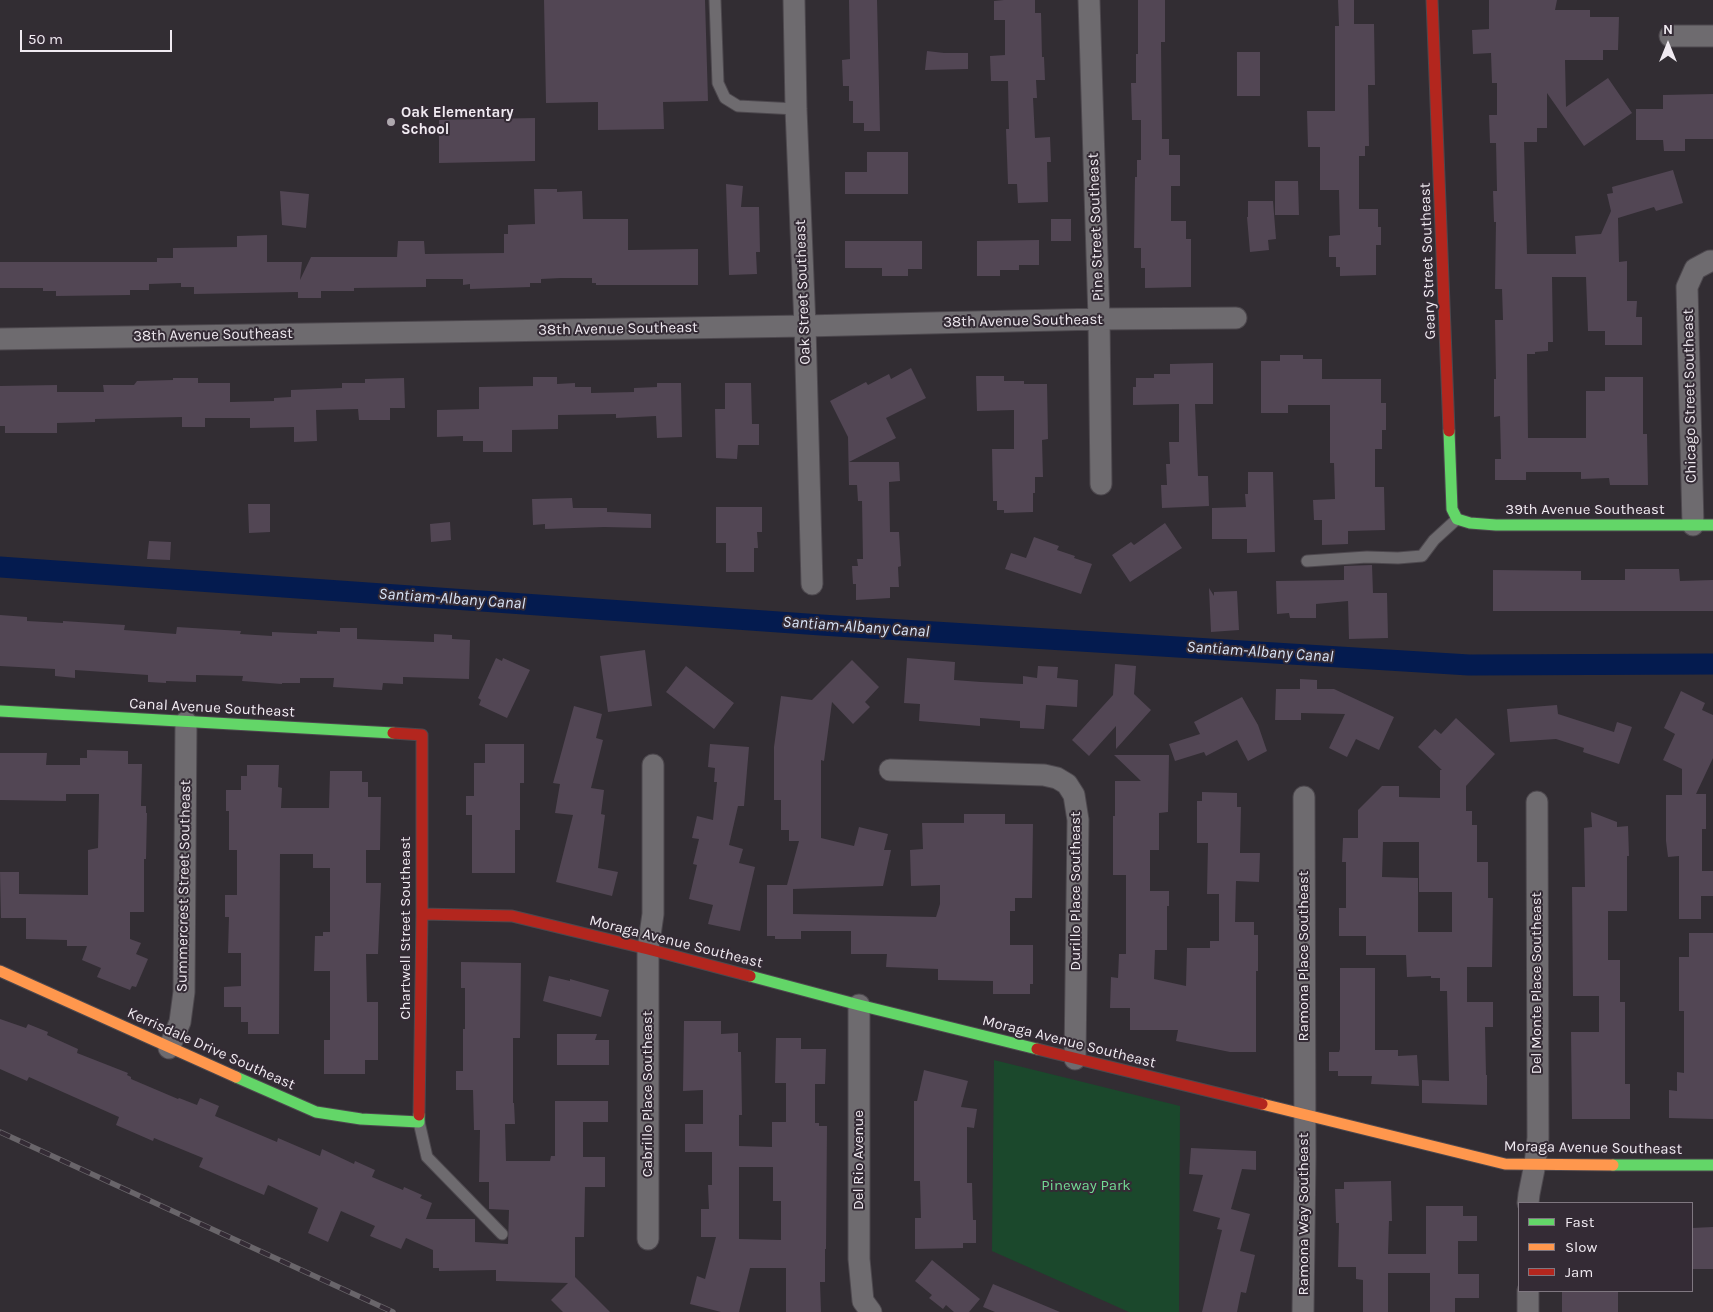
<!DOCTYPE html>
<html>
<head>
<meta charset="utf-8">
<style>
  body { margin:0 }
  #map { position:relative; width:1713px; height:1312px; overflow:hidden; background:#322d33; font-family:Karla,sans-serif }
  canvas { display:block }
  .legend { position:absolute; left:1518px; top:1202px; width:175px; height:90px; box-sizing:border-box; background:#342b35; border:1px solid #7f7780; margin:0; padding:6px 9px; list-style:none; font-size:15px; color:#f0eaf1 }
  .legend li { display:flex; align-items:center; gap:10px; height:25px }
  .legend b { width:25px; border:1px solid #7f7780 }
  .north { position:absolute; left:1643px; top:20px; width:50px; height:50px; -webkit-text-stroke:4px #342b35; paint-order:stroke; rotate:0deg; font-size:14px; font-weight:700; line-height:20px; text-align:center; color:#f0eaf1 }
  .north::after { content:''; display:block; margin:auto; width:18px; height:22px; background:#f0eaf1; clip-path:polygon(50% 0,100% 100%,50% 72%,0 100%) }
  .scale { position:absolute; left:20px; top:30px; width:152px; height:22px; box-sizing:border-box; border:2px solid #f0eaf1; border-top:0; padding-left:6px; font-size:15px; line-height:18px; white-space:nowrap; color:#f0eaf1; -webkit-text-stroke:4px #342b35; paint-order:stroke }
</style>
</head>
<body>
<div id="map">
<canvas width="1713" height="1312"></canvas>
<ul class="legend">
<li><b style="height:6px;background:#63d668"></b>Fast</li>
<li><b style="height:6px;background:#ff974d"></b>Slow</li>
<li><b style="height:6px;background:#b3261e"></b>Jam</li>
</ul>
<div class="north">N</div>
<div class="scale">50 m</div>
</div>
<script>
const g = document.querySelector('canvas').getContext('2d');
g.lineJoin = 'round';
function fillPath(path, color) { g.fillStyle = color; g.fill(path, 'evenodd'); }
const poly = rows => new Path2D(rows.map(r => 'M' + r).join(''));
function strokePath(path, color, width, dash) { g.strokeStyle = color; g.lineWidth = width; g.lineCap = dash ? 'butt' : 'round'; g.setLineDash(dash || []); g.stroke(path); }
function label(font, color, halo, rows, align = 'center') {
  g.font = font + ' Karla,sans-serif'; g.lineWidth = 4; g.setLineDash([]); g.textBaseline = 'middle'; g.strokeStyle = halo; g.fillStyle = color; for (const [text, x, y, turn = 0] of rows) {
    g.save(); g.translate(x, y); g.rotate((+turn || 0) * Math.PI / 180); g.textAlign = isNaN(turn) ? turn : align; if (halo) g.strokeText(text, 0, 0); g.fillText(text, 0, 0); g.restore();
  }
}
const green = poly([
  [994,1060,1180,1106,1179,1312,1129,1312,992,1251]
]);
const canal = poly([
  [0,567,821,625,1469,665,1713,664]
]);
const building = poly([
  [544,0,705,0,708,101,663,102,664,129,598,130,598,102,546,103],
  [849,0,877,0,880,131,864,131,864,123,853,123,853,101,849,101,849,86,843,86,842,60,850,59],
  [1004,0,1035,0,1035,13,1041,13,1042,57,1044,57,1045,80,1036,80,1037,98,1033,98,1035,138,1050,137,1051,162,1047,162,1048,202,1018,203,1017,184,1008,184,1006,129,1009,129,1008,81,991,81,990,56,1005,55,1005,20,994,20,994,1],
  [1138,0,1165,0,1165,42,1161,42,1162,139,1169,139,1169,155,1180,155,1180,186,1171,186,1171,221,1186,221,1186,239,1191,239,1191,287,1145,288,1145,268,1141,268,1141,248,1134,248,1135,177,1137,177,1137,160,1141,160,1141,120,1132,120,1131,83,1136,83,1136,54,1138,54],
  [1338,0,1354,0,1354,24,1374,24,1375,85,1368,85,1369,146,1365,146,1365,156,1359,156,1359,209,1378,209,1378,227,1381,227,1381,245,1376,245,1376,275,1340,276,1340,267,1336,267,1336,257,1329,257,1329,236,1340,235,1339,190,1320,190,1320,147,1308,147,1307,111,1335,111,1335,26,1339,26],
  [1489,0,1557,0,1555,10,1590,10,1590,17,1619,17,1618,50,1603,50,1603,60,1565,60,1566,107,1608,78,1632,113,1584,146,1547,93,1547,128,1537,128,1537,142,1524,142,1527,254,1576,254,1575,236,1601,234,1611,211,1607,194,1613,193,1612,187,1673,170,1683,203,1656,211,1654,207,1618,218,1619,262,1627,261,1627,301,1637,301,1636,317,1642,317,1642,345,1605,345,1605,331,1588,331,1586,277,1552,277,1553,342,1548,342,1548,351,1535,352,1535,354,1527,354,1528,438,1586,438,1586,391,1605,391,1605,377,1643,377,1643,434,1647,434,1648,485,1610,485,1609,478,1581,479,1581,472,1526,472,1526,480,1495,480,1495,459,1501,459,1500,416,1494,417,1494,379,1496,379,1495,320,1503,320,1502,289,1495,289,1496,222,1494,222,1493,191,1497,191,1496,143,1490,143,1489,115,1497,115,1497,83,1492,83,1491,53,1473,54,1472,30,1489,29],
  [927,51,944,53,968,53,968,69,925,70],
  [1237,52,1260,52,1260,96,1237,96],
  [1713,94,1713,139,1685,139,1685,151,1664,151,1663,140,1636,140,1636,109,1663,109,1663,95],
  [535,118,535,161,439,163,439,120],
  [867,152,908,152,908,194,845,194,845,172,867,172],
  [1275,181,1298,181,1299,215,1275,215],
  [726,184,743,186,741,207,759,207,760,252,756,252,757,274,729,275],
  [534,189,557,189,557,192,582,191,583,219,628,219,628,250,698,249,698,285,596,285,596,283,592,283,592,278,561,278,541,279,541,283,530,283,530,287,470,289,470,284,463,285,463,279,426,279,426,287,354,288,354,291,321,291,321,298,298,298,298,292,194,294,194,287,181,287,181,283,149,284,149,290,130,290,130,295,56,296,56,291,43,291,43,288,0,288,0,262,157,262,157,258,173,258,173,248,237,247,237,236,267,235,267,262,302,262,300,280,311,257,397,257,398,241,424,241,425,254,504,253,504,234,508,234,508,225,535,224],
  [280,191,309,194,306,228,282,225],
  [1248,201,1273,201,1276,239,1268,240,1269,250,1250,252,1247,217,1248,217],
  [1051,219,1071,219,1071,241,1051,241],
  [1039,240,1039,265,1019,265,1019,270,1000,270,1000,276,977,276,977,241],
  [845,241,922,241,922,269,908,269,908,276,882,276,882,268,845,268],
  [1280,355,1303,355,1303,359,1322,359,1322,379,1381,379,1381,403,1386,403,1386,430,1382,430,1382,449,1375,449,1375,487,1384,487,1385,530,1348,531,1348,544,1322,545,1322,520,1314,520,1313,500,1335,499,1334,463,1330,463,1330,405,1288,405,1288,413,1261,413,1261,361,1280,361],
  [1213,363,1213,404,1195,404,1198,476,1208,476,1209,506,1162,508,1161,485,1167,485,1166,464,1170,464,1169,442,1179,442,1179,404,1133,405,1133,387,1136,387,1136,378,1154,378,1154,374,1170,374,1170,364],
  [911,368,926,398,886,418,896,438,849,462,899,462,900,481,889,482,890,532,899,532,901,566,898,567,899,587,890,587,890,598,856,600,856,584,853,584,852,566,858,566,857,559,863,559,862,501,858,501,857,485,849,485,848,437,830,401,866,382,868,385,889,374,891,379],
  [976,376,1004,376,1004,381,1024,381,1024,384,1047,384,1048,439,1042,440,1043,477,1035,477,1035,493,1033,493,1033,512,1004,513,1004,510,997,510,997,501,993,501,992,449,1014,449,1014,410,977,411],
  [533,377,557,377,557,384,575,383,575,387,591,387,591,393,634,392,634,388,657,387,657,383,681,383,682,437,657,438,656,416,616,418,616,414,558,415,558,429,512,430,512,452,483,452,483,441,463,441,463,436,437,437,437,410,479,409,479,387,533,386],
  [173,378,198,378,198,383,230,383,230,402,274,401,274,398,291,397,291,390,342,388,342,383,365,383,365,379,404,378,405,408,390,408,390,420,359,420,358,409,316,410,317,441,294,442,294,427,250,428,250,418,205,418,205,427,182,427,182,417,95,419,95,422,57,423,57,433,5,433,5,426,0,426,0,386,57,385,57,392,104,392,103,385,134,385,137,381,173,380],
  [725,383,751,383,752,424,759,424,759,445,738,445,737,459,716,458,715,409,725,409],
  [1248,472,1273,472,1275,552,1247,553,1247,539,1212,539,1212,508,1246,507,1245,494,1248,494],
  [572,498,573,508,607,508,607,512,651,514,651,528,604,527,545,529,545,524,533,525,532,499],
  [248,504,270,504,270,532,249,533],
  [716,507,762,507,762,532,757,532,758,548,754,548,754,572,726,572,726,543,716,543],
  [450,522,451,540,431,542,430,524],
  [1165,523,1182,548,1130,582,1112,555,1131,542,1134,545],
  [1034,537,1059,546,1057,550,1075,556,1074,558,1092,564,1081,594,1005,569,1011,553,1026,558],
  [149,541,171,542,170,560,147,559],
  [1372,565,1373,593,1387,593,1388,638,1349,639,1348,601,1316,604,1316,618,1290,618,1289,613,1277,614,1276,581,1344,580,1344,566],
  [1625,569,1679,569,1680,581,1713,580,1713,611,1493,611,1493,570,1581,571,1581,580,1625,580],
  [1209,588,1214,596,1214,592,1237,591,1239,630,1211,632],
  [0,615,27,617,27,621,63,623,63,621,125,625,124,630,176,634,177,627,241,631,240,634,272,636,272,632,317,634,317,631,340,632,340,628,357,628,357,639,434,642,434,634,452,635,452,639,470,640,469,679,403,677,403,684,383,683,382,690,333,687,334,678,300,678,300,683,282,683,282,684,242,681,243,676,196,675,196,682,166,681,166,683,148,682,148,675,75,670,75,678,55,676,55,669,0,666],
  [645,650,652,706,608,712,600,656],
  [496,658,502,661,503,658,530,670,507,718,479,705,481,700,478,698],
  [907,658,955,662,954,680,981,682,1023,684,1023,676,1037,678,1038,666,1058,667,1057,678,1078,680,1077,707,1046,705,1044,729,1020,728,1020,721,980,718,980,726,919,721,920,704,904,703],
  [852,660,879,687,865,702,870,707,853,724,832,702,824,761,821,760,821,838,854,846,859,827,888,834,884,850,891,850,883,886,793,889,793,914,936,917,940,904,940,885,911,886,910,850,923,849,922,823,964,823,964,814,1005,814,1005,824,1033,824,1032,898,1015,898,1015,911,1010,911,1010,945,1033,945,1033,984,1030,984,1030,994,993,994,993,981,938,980,938,969,886,967,887,954,851,954,851,931,801,931,801,939,775,939,775,936,767,936,767,885,787,885,799,841,789,841,789,830,781,830,781,800,774,800,774,747,781,696,812,700],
  [1115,664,1136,666,1134,694,1151,710,1116,749,1116,726,1089,756,1072,740,1113,695],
  [686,666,734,703,714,729,666,692],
  [1300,679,1317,680,1317,689,1334,689,1394,717,1379,750,1356,739,1347,757,1329,748,1345,714,1301,713,1301,720,1275,720,1276,689,1300,689],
  [1681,691,1705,703,1702,710,1713,715,1713,758,1696,794,1706,794,1706,829,1702,829,1702,871,1713,871,1713,896,1701,896,1701,919,1679,919,1679,856,1668,857,1666,841,1666,795,1682,795,1682,769,1663,760,1675,734,1664,728],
  [1242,697,1258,725,1267,751,1248,761,1237,740,1206,756,1204,752,1175,761,1169,744,1200,734,1194,722],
  [1557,705,1558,714,1614,732,1617,722,1632,727,1619,764,1583,752,1584,748,1556,739,1510,742,1507,709],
  [574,706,602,714,596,738,603,740,591,788,604,790,601,814,605,815,598,868,618,872,612,896,556,882,573,815,555,813,560,784,553,783],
  [1456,718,1495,754,1466,786,1466,811,1472,811,1472,825,1477,825,1477,862,1488,862,1488,898,1493,898,1492,967,1467,967,1467,1002,1493,1002,1493,1027,1485,1027,1486,1075,1487,1075,1487,1105,1422,1103,1422,1080,1449,1081,1447,991,1440,991,1440,978,1431,978,1431,976,1407,977,1406,955,1366,955,1366,936,1339,936,1339,908,1346,908,1346,862,1342,862,1343,838,1358,838,1358,810,1382,786,1399,786,1399,797,1440,798,1440,770,1442,770,1418,747,1435,729,1441,734],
  [1383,842,1419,842,1419,892,1452,892,1452,932,1418,932,1418,878,1382,877],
  [485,744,524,744,524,783,520,783,520,830,515,830,515,873,472,873,472,815,466,815,466,796,474,796,474,763,485,763],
  [710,744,749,747,744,806,738,806,729,845,743,849,739,863,755,867,740,931,708,924,713,905,689,899,697,865,693,864,699,839,692,838,697,816,713,820,717,782,714,782,715,768,708,767],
  [87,750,128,751,128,764,142,764,141,806,146,806,146,813,147,813,146,859,144,859,144,912,130,912,130,939,141,943,136,954,148,959,136,987,132,986,130,990,97,977,101,968,82,960,87,946,67,946,67,940,26,939,26,918,1,918,0,872,19,872,19,894,88,895,88,850,98,848,99,794,66,794,66,801,0,800,0,753,47,753,46,765,80,765,80,758,87,758],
  [1114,755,1169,755,1168,812,1159,813,1159,850,1150,850,1150,891,1169,891,1169,906,1167,906,1167,950,1155,950,1154,979,1186,986,1187,948,1210,948,1210,941,1219,941,1219,894,1207,894,1208,843,1197,843,1197,801,1202,801,1202,792,1237,793,1237,807,1241,807,1240,853,1260,853,1259,882,1236,881,1235,922,1254,922,1254,935,1258,935,1258,971,1256,971,1256,1052,1230,1052,1176,1041,1178,1030,1130,1030,1130,1008,1110,1008,1111,977,1118,978,1119,954,1126,954,1126,875,1113,875,1113,816,1115,816,1115,781,1141,781],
  [247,765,279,765,278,787,282,788,281,808,329,808,330,771,362,771,362,782,368,782,368,797,381,797,380,850,366,850,366,883,381,883,378,954,366,954,367,1002,378,1002,378,1060,365,1060,365,1074,324,1074,324,1040,330,1040,330,971,314,971,315,936,323,936,323,932,330,932,330,868,313,868,313,854,280,854,279,1034,248,1034,248,1022,241,1022,241,1007,224,1007,224,987,241,986,241,953,228,953,229,917,225,917,225,895,237,895,237,850,229,850,229,811,226,811,226,790,241,790,241,776,247,776],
  [1591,812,1617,822,1617,827,1628,826,1629,856,1627,856,1627,911,1608,911,1608,960,1620,960,1620,1002,1625,1002,1625,1084,1630,1084,1630,1119,1572,1119,1571,1032,1599,1032,1599,996,1573,996,1572,887,1585,887,1584,828,1592,827],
  [1689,933,1713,933,1713,1119,1669,1118,1669,1090,1677,1091,1677,1072,1684,1073,1684,1011,1679,1011,1679,957,1689,957],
  [461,962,521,963,520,1038,513,1038,513,1103,514,1103,515,1124,505,1124,506,1161,550,1161,551,1156,555,1156,555,1101,608,1101,608,1122,583,1122,583,1157,605,1157,605,1187,585,1187,584,1237,575,1237,575,1277,610,1312,563,1312,551,1300,568,1283,496,1281,496,1270,439,1271,439,1268,433,1268,433,1250,406,1238,401,1249,370,1236,375,1226,341,1211,328,1242,308,1233,318,1208,268,1185,264,1195,199,1167,203,1158,154,1138,153,1141,116,1125,119,1117,29,1077,27,1081,0,1069,0,1019,26,1028,28,1024,48,1032,47,1035,78,1049,77,1053,128,1073,127,1075,131,1077,131,1079,178,1099,179,1098,197,1105,200,1098,219,1106,215,1116,277,1142,278,1138,320,1156,322,1149,354,1164,355,1161,375,1170,372,1177,403,1190,404,1187,422,1195,420,1198,432,1203,426,1219,475,1219,475,1242,508,1244,509,1210,489,1209,489,1182,479,1182,480,1130,474,1130,473,1090,456,1090,456,1071,463,1071,463,1029,465,1029,465,988,461,988],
  [1340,968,1375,968,1375,1050,1398,1050,1398,1056,1417,1055,1419,1086,1371,1084,1372,1076,1338,1076,1338,1071,1329,1071,1329,1052,1339,1052,1340,1049],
  [549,976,570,981,570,979,609,990,601,1017,543,1001],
  [684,1021,721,1021,721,1034,738,1033,738,1052,741,1052,742,1115,739,1115,739,1146,772,1147,772,1122,786,1122,786,1083,775,1083,776,1038,801,1038,801,1049,826,1049,825,1084,815,1084,815,1123,819,1123,819,1126,827,1126,826,1249,825,1249,825,1282,820,1282,821,1312,786,1312,786,1268,750,1268,739,1312,721,1312,690,1304,697,1276,705,1279,716,1237,701,1237,701,1209,709,1209,708,1185,712,1185,712,1152,685,1152,685,1124,703,1124,703,1090,683,1091],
  [739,1167,773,1167,773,1201,781,1201,781,1240,739,1239],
  [557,1034,597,1034,595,1040,609,1040,609,1065,557,1065],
  [924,1070,968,1081,961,1107,977,1109,974,1128,967,1127,967,1183,972,1183,973,1220,976,1220,976,1243,963,1243,963,1248,915,1249,915,1218,921,1218,920,1181,914,1181,914,1101,917,1101],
  [1191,1148,1256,1151,1256,1170,1242,1169,1231,1209,1250,1214,1240,1251,1255,1255,1246,1293,1241,1292,1237,1312,1202,1312,1222,1230,1217,1229,1220,1218,1193,1211,1203,1175,1189,1174],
  [1391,1181,1392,1221,1389,1221,1388,1254,1426,1254,1426,1206,1463,1206,1463,1216,1477,1216,1477,1241,1458,1241,1458,1274,1479,1274,1479,1298,1455,1298,1455,1312,1430,1312,1430,1273,1388,1273,1388,1312,1363,1312,1363,1280,1356,1279,1356,1267,1338,1267,1339,1223,1336,1223,1335,1189,1344,1189,1344,1182],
  [1713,1227,1713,1269,1692,1269,1692,1228],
  [932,1260,980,1299,969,1312,954,1312,946,1305,943,1309,929,1298,932,1295,915,1281],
  [993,1284,1060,1312,995,1312,983,1307],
  [1562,1291,1618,1291,1618,1312,1562,1312]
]);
const lane = poly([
  [715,0,718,83,725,98,738,106,796,109],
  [1307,561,1367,557,1398,558,1422,556,1434,540,1457,519],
  [419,1122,427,1157,502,1234]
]);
const street = poly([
  [794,0,796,109,805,326,812,584],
  [1089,0,1099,319,1101,484],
  [1670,36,1713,36],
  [0,339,805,326,1099,319,1236,318],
  [1693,525,1687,287,1695,269,1710,261,1713,261],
  [890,770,1044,775,1057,778,1067,784,1074,795,1078,820,1075,1059],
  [859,1005,859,1259,863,1301,871,1312],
  [169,1048,180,1022,184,992,186,722],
  [1528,1203,1529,1194,1535,1164,1538,1138,1537,802],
  [648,1239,648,949,653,914,653,765],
  [1303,1312,1305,1155,1304,797],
  [1528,1312,1528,1291]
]);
const fast = poly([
  [1449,431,1452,509,1457,519,1470,523,1496,525,1713,525],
  [0,711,393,733],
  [750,976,859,1005,1037,1049],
  [236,1077,316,1112,361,1119,419,1122,419,1115],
  [1613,1165,1713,1165]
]);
const slow = poly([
  [0,971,236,1077],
  [1262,1104,1505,1164,1613,1165]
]);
const jam = poly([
  [1432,0,1449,431],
  [393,733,422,735,422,914,419,1115],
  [422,914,512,916,648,949,750,976],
  [1037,1049,1262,1104]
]);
const rail = poly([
  [0,1132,393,1312]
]);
const markers = [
  [391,122,5,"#aea8ae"]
];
const poiNames = [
  ["Oak Elementary",401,113],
  ["School",401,130]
];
const streetNames = [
  ["Pine Street Southeast",1096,227,-92],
  ["Geary Street Southeast",1428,261,-92],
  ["Oak Street Southeast",803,292,-92],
  ["38th Avenue Southeast",1023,321,-1],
  ["38th Avenue Southeast",618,329,-1],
  ["38th Avenue Southeast",213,335,-1],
  ["Chicago Street Southeast",1690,396,-91],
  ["39th Avenue Southeast",1585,510],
  ["Canal Avenue Southeast",212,708,3],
  ["Summercrest Street Southeast",184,886,-89],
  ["Durillo Place Southeast",1076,891,-90],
  ["Chartwell Street Southeast",406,928,-90],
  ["Moraga Avenue Southeast",676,942,14],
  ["Ramona Place Southeast",1304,956,-90],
  ["Del Monte Place Southeast",1537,983,-90],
  ["Moraga Avenue Southeast",1069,1042,14],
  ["Kerrisdale Drive Southeast",211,1049,24],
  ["Cabrillo Place Southeast",648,1094,-90],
  ["Moraga Avenue Southeast",1593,1148,1],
  ["Del Rio Avenue",859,1160,-90],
  ["Ramona Way Southeast",1304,1214,-90]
];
const parkNames = [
  ["Pineway Park",1086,1186]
];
const waterNames = [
  ["Santiam-Albany Canal",452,599,4],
  ["Santiam-Albany Canal",856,627,4],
  ["Santiam-Albany Canal",1260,652,4]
];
fillPath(green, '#1b482c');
strokePath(canal, '#041b4f', 21);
fillPath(building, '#524654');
strokePath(lane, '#4d484e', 13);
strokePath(street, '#4d484e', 23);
strokePath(fast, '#4d484e', 13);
strokePath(slow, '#4d484e', 13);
strokePath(jam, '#4d484e', 13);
strokePath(lane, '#6e6b6f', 11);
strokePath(street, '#6e6b6f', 21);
strokePath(fast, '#63d668', 11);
strokePath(slow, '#ff974d', 11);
strokePath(jam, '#b3261e', 11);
strokePath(rail, '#69656a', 5.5);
strokePath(rail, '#342b35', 4, [11]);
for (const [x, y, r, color] of markers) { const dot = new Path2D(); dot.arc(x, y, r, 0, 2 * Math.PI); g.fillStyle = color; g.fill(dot); strokePath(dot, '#342b35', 2); }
label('bold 15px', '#f0eaf1', '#342b35', poiNames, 'left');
label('15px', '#f0eaf1', '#342b35', streetNames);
label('15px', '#72da94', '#342b35', parkNames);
label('italic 16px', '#d9e4f7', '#342b35', waterNames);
</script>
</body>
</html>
